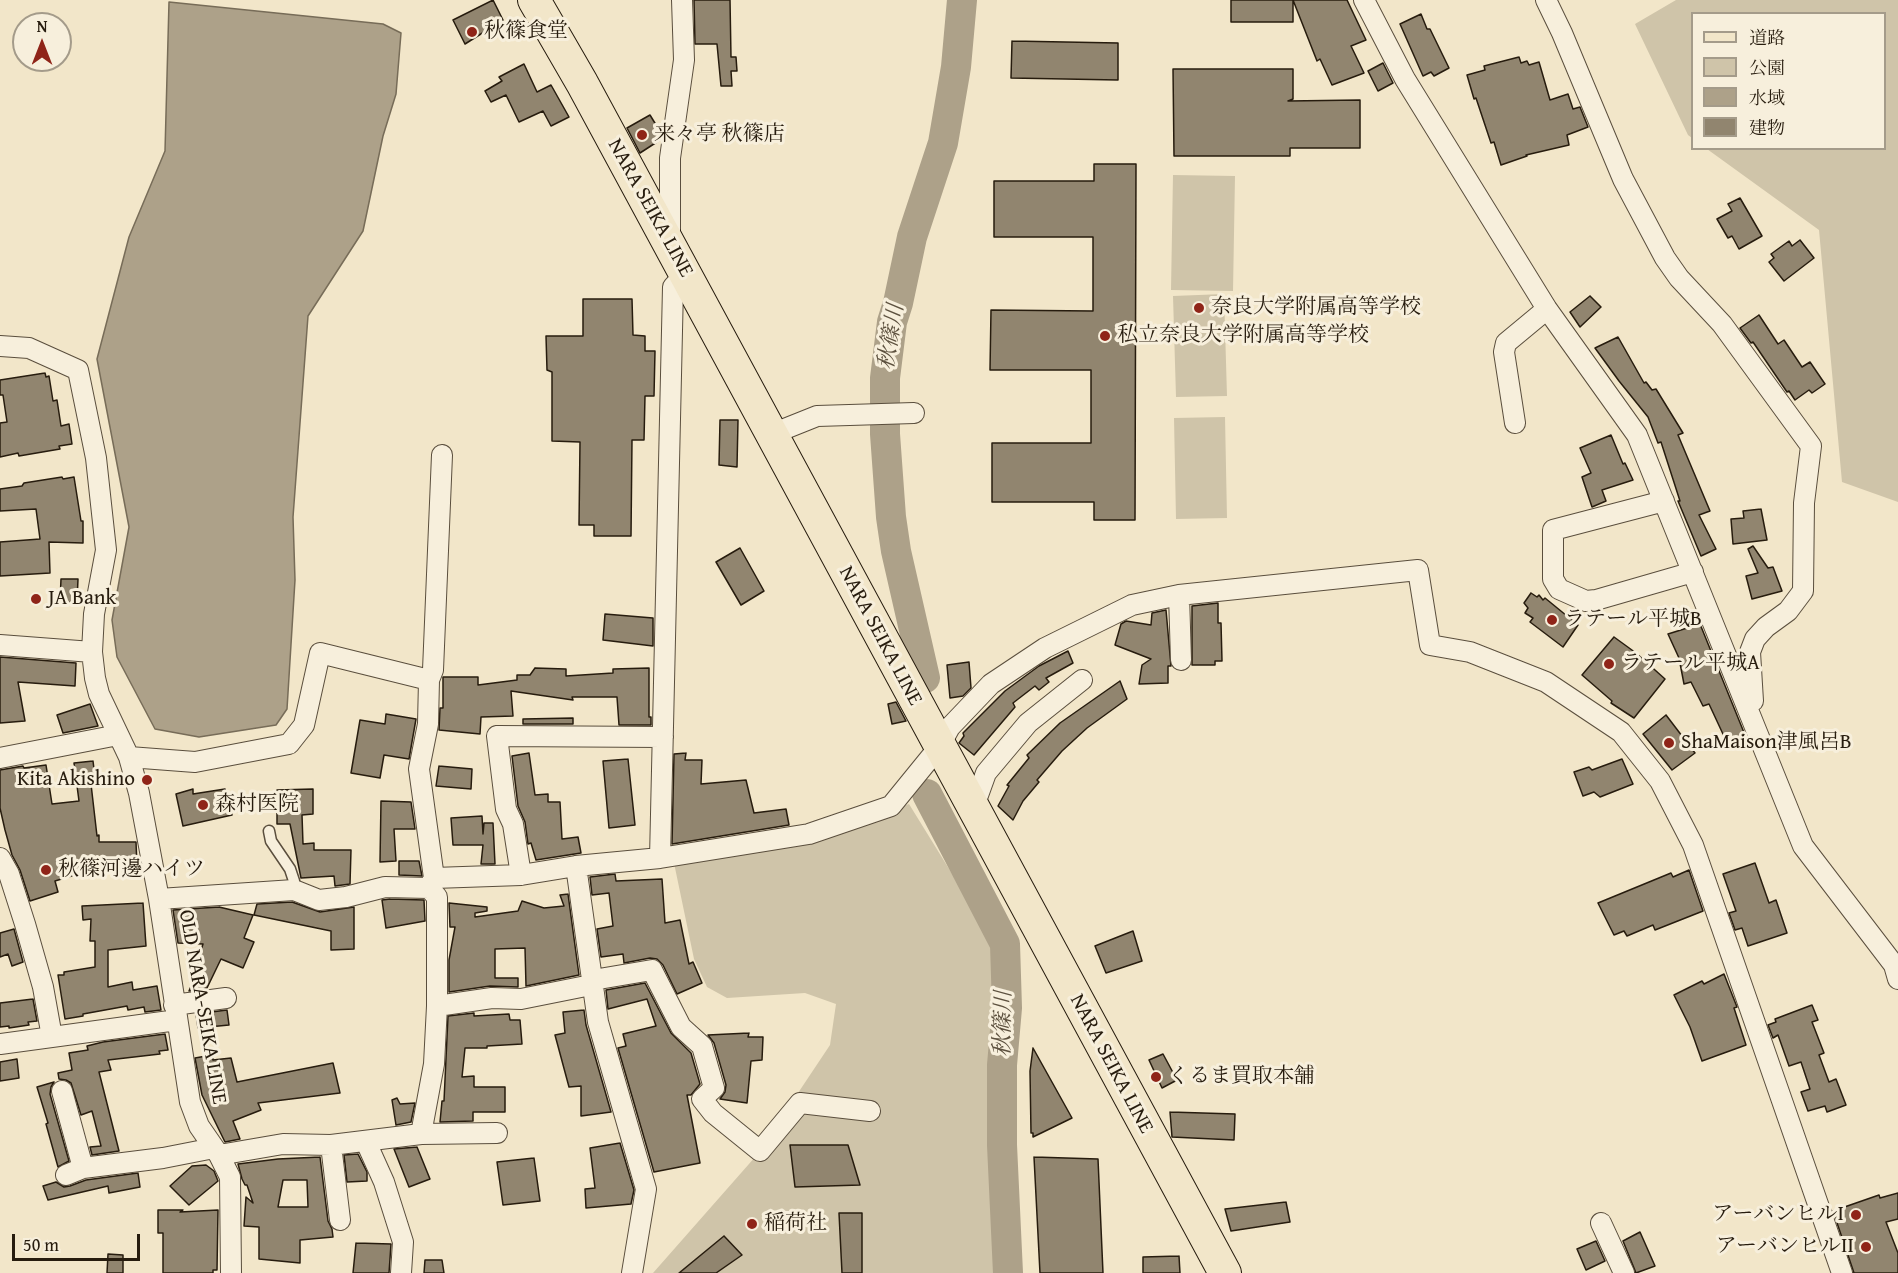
<!DOCTYPE html>
<html>
<head>
<meta charset="utf-8">
<style>
  body { margin:0 }
  #map { position:relative; width:1898px; height:1273px; overflow:hidden; background:#f2e6c9; font-family:"Gentium Book Plus","Noto Serif JP",serif }
  canvas { display:block }
  .legend { position:absolute; left:1691px; top:12px; width:195px; height:138px; box-sizing:border-box; background:#f7efdc; border:2px solid #a49b8a; margin:0; padding:8px 10px; list-style:none; font-size:18px; color:#271c0e }
  .legend li { display:flex; align-items:center; gap:12px; height:30px }
  .legend b { width:30px; border:2px solid #a49b8a }
  .north { position:absolute; left:12px; top:12px; width:60px; height:60px; box-sizing:border-box; background:#f7efdc; border:2px solid #a49b8a; border-radius:50%; rotate:0deg; font-size:16px; font-weight:700; line-height:24px; text-align:center; color:#271c0e }
  .north::after { content:''; display:block; margin:auto; width:21px; height:27px; background:#8f2418; clip-path:polygon(50% 0,100% 100%,50% 72%,0 100%) }
  .scale { position:absolute; left:12px; top:1234px; width:128px; height:27px; box-sizing:border-box; border:3px solid #271c0e; border-top:0; padding-left:8px; font-size:18px; line-height:21px; white-space:nowrap; color:#271c0e; -webkit-text-stroke:4px #f7efdc; paint-order:stroke }
</style>
</head>
<body>
<div id="map">
<canvas width="1898" height="1273"></canvas>
<ul class="legend">
<li><b style="height:8px;background:#f2e6c9"></b>道路</li>
<li><b style="height:16px;background:#cfc4a9"></b>公園</li>
<li><b style="height:16px;background:#ada189"></b>水域</li>
<li><b style="height:16px;background:#91856f"></b>建物</li>
</ul>
<div class="north">N</div>
<div class="scale">50 m</div>
</div>
<script>
const g = document.querySelector('canvas').getContext('2d');
g.lineJoin = 'round';
function fillPath(path, color) { g.fillStyle = color; g.fill(path, 'evenodd'); }
const poly = rows => new Path2D(rows.map(r => 'M' + r).join(''));
function strokePath(path, color, width, dash) { g.strokeStyle = color; g.lineWidth = width; g.lineCap = dash ? 'butt' : 'round'; g.setLineDash(dash || []); g.stroke(path); }
function label(font, color, halo, rows, align = 'center') {
  g.font = font + ' "Gentium Book Plus","Noto Serif JP",serif'; g.lineWidth = 6; g.setLineDash([]); g.textBaseline = 'middle'; g.strokeStyle = halo; g.fillStyle = color; for (const [text, x, y, turn = 0] of rows) {
    g.save(); g.translate(x, y); g.rotate((+turn || 0) * Math.PI / 180); g.textAlign = isNaN(turn) ? turn : align; if (halo) g.strokeText(text, 0, 0); g.fillText(text, 0, 0); g.restore();
  }
}
const green = poly([
  [1676,0,1898,0,1898,502,1842,482,1819,230,1707,149,1884,148,1884,14,1692,14,1692,138,1688,135,1635,24],
  [1173,175,1235,176,1233,291,1171,290],
  [1224,294,1227,396,1176,397,1173,296],
  [1225,417,1227,518,1176,519,1174,418],
  [909,804,996,945,999,961,995,1095,1001,1273,653,1273,756,1156,830,1045,836,1004,805,993,727,998,707,987,694,959,674,863,815,838]
]);
const water = poly([
  [169,2,383,24,401,33,396,94,383,136,363,231,308,316,293,517,295,580,287,709,276,725,199,737,155,729,117,657,112,620,129,527,97,359,129,237,165,151,169,2]
]);
const river = poly([
  [925,678,896,551,891,517,885,434,885,378,892,322,898,303,912,237,943,143,956,67,962,0],
  [927,794,1005,944,1007,1008,1002,1065,1002,1145,1008,1273]
]);
const building = poly([
  [493,0,503,20,465,44,453,20,493,0],
  [694,0,730,0,731,57,736,57,737,71,731,71,732,86,721,86,717,44,695,44,694,0],
  [1231,0,1293,0,1293,22,1231,22,1231,0],
  [1293,0,1347,0,1366,40,1351,46,1364,73,1332,85,1320,59,1317,61,1293,0],
  [1421,14,1427,29,1430,29,1449,68,1434,76,1431,72,1423,76,1400,24,1421,14],
  [1012,41,1118,43,1118,80,1011,78,1012,41],
  [1519,57,1521,63,1527,61,1529,65,1539,62,1550,100,1568,94,1573,109,1580,107,1588,127,1567,135,1569,145,1526,155,1527,156,1501,165,1494,142,1491,143,1476,98,1474,99,1467,75,1485,70,1484,66,1519,57],
  [1383,63,1393,83,1378,91,1368,71,1383,63],
  [524,64,537,92,551,85,569,117,551,126,543,111,519,122,506,95,491,102,485,91,502,81,499,77,524,64],
  [1173,69,1293,69,1293,99,1288,101,1360,100,1360,148,1290,148,1290,156,1174,156,1173,69],
  [650,115,661,133,660,140,640,153,627,128,650,115],
  [1094,164,1136,164,1135,520,1094,520,1094,502,992,502,992,443,1091,443,1091,370,990,370,991,310,1093,311,1093,237,994,237,994,181,1094,181,1094,164],
  [1740,198,1762,236,1739,249,1732,236,1728,238,1717,219,1732,211,1728,204,1740,198],
  [1800,240,1814,258,1784,281,1769,262,1774,258,1771,254,1789,241,1792,246,1800,240],
  [1590,296,1601,307,1580,327,1570,312,1590,296],
  [583,299,632,299,633,335,645,336,645,351,655,351,654,396,645,396,644,440,632,440,631,536,594,536,594,525,579,525,580,442,552,441,552,372,547,370,546,336,583,336,583,299],
  [1759,315,1778,344,1784,340,1802,367,1810,362,1825,384,1812,393,1809,390,1795,400,1789,391,1787,392,1753,342,1751,343,1740,328,1759,315],
  [1618,337,1644,383,1646,382,1652,390,1656,389,1683,433,1678,435,1710,511,1699,515,1716,549,1701,556,1678,501,1680,501,1661,442,1658,443,1648,417,1619,381,1595,348,1618,337],
  [45,373,46,377,49,376,53,401,57,400,61,426,69,424,72,444,59,446,60,449,19,456,18,453,0,457,0,423,7,422,3,395,0,395,0,380,45,373],
  [720,420,738,420,737,467,719,465,720,420],
  [1611,435,1623,464,1625,463,1633,480,1602,490,1606,501,1592,507,1582,477,1591,473,1580,448,1611,435],
  [62,477,63,479,74,477,81,521,83,521,83,543,49,542,50,573,0,576,0,542,40,539,36,509,0,511,0,489,22,486,24,483,62,477],
  [1761,509,1767,540,1733,544,1731,519,1744,518,1743,511,1761,509],
  [1753,546,1768,568,1773,567,1782,591,1752,599,1746,576,1758,573,1748,549,1753,546],
  [740,548,764,591,741,605,716,562,740,548],
  [61,579,78,579,77,602,60,602,61,579],
  [1531,593,1537,597,1539,595,1543,600,1545,598,1578,625,1563,647,1530,622,1533,618,1525,613,1528,608,1524,603,1531,593],
  [1218,603,1218,623,1221,623,1222,661,1215,661,1215,665,1192,665,1192,606,1218,603],
  [1166,610,1171,666,1168,666,1168,683,1139,684,1142,665,1151,659,1115,645,1121,624,1126,621,1151,625,1152,613,1166,610],
  [605,614,653,618,653,646,603,640,605,614],
  [1700,624,1745,735,1739,737,1741,742,1729,747,1709,704,1703,706,1691,682,1684,684,1679,658,1668,634,1700,624],
  [1614,637,1636,653,1665,679,1634,718,1611,703,1612,701,1582,675,1614,637],
  [1068,651,1073,663,1046,678,1049,682,1039,690,1035,686,1013,703,1015,707,974,755,959,743,964,736,963,733,1005,691,1039,666,1068,651],
  [0,657,76,663,75,686,18,682,25,721,0,723,0,657],
  [969,662,971,688,963,696,950,698,947,665,969,662],
  [535,668,566,669,566,676,613,673,613,669,649,668,649,717,651,717,651,725,619,725,617,697,572,697,573,700,511,691,513,716,481,717,480,734,439,730,440,708,443,708,443,677,478,677,478,685,517,680,517,675,530,675,535,668],
  [1120,681,1127,699,1087,728,1062,751,1037,780,1039,782,1023,801,1013,820,998,806,1009,786,1007,785,1029,758,1027,755,1060,723,1120,681],
  [896,702,906,721,892,724,888,704,896,702],
  [90,704,98,726,63,733,57,715,90,704],
  [386,714,416,719,409,759,384,755,380,778,351,773,360,720,385,724,386,714],
  [1666,715,1695,753,1672,770,1643,734,1666,715],
  [573,718,573,724,523,724,523,719,573,718],
  [529,753,535,795,548,794,548,802,560,802,562,839,578,837,581,853,536,860,531,843,528,844,525,822,518,806,512,756,529,753],
  [686,753,685,760,702,760,701,784,746,780,754,813,786,809,789,825,672,844,674,754,686,753],
  [628,759,635,825,609,828,603,761,628,759],
  [1622,759,1633,784,1600,797,1594,792,1583,796,1574,772,1589,767,1592,770,1622,759],
  [93,761,95,777,92,777,93,784,91,784,97,836,99,835,99,842,136,842,137,866,76,867,78,874,55,881,58,892,30,901,20,870,12,855,5,830,0,808,0,770,23,766,24,768,46,765,52,804,79,801,74,763,93,761],
  [439,766,472,769,471,789,436,786,439,766],
  [193,789,193,794,225,789,232,815,183,826,176,794,193,789],
  [313,789,313,814,302,815,303,844,314,843,314,850,351,850,350,884,335,886,334,876,301,878,290,824,277,824,277,790,313,789],
  [381,801,411,802,415,829,394,829,396,861,380,862,381,801],
  [482,816,483,834,484,823,493,823,495,864,481,864,483,845,453,845,451,818,482,816],
  [399,861,419,861,422,876,399,875,399,861],
  [1755,863,1769,903,1776,900,1787,933,1748,946,1742,928,1735,930,1729,913,1736,911,1723,874,1755,863],
  [1689,870,1703,911,1655,930,1653,925,1627,936,1624,931,1614,935,1598,903,1671,873,1673,877,1689,870],
  [615,874,616,881,662,879,665,923,680,920,689,964,693,962,702,983,677,994,663,965,657,959,650,958,624,963,623,954,601,957,597,929,613,926,609,893,592,895,590,877,615,874],
  [568,894,579,975,526,986,525,948,495,949,495,978,518,978,518,987,490,986,449,992,449,960,455,927,450,927,449,903,487,907,487,911,475,913,475,917,518,911,522,901,544,908,564,906,560,895,568,894],
  [390,899,424,900,425,921,386,928,382,900,390,899],
  [292,902,320,912,354,907,354,949,331,950,331,931,254,915,257,904,292,902],
  [143,903,146,946,108,950,108,987,132,982,133,990,157,986,161,1010,145,1012,144,1007,128,1010,127,1006,83,1014,83,1016,65,1019,58,975,64,975,64,972,95,967,95,941,90,941,91,919,83,920,82,906,143,903],
  [219,907,253,915,244,938,254,942,243,968,221,959,207,988,189,991,198,970,195,969,203,944,178,943,173,910,219,907],
  [14,929,23,962,12,966,8,954,0,957,0,933,14,929],
  [1133,931,1142,961,1106,973,1095,946,1133,931],
  [1724,974,1737,1007,1734,1008,1746,1045,1702,1061,1690,1027,1674,995,1702,981,1704,984,1724,974],
  [645,983,671,1033,691,1053,700,1084,691,1095,687,1095,700,1163,654,1172,618,1048,626,1046,623,1034,656,1026,647,999,608,1009,606,990,645,983],
  [33,999,37,1021,28,1022,29,1025,9,1028,9,1026,0,1027,0,1003,33,999],
  [1812,1005,1818,1020,1812,1022,1824,1053,1819,1055,1829,1082,1836,1079,1846,1105,1827,1112,1825,1106,1808,1111,1801,1092,1810,1089,1801,1062,1789,1066,1778,1035,1773,1038,1768,1025,1776,1022,1775,1019,1812,1005],
  [227,1010,229,1025,198,1028,196,1014,227,1010],
  [584,1010,586,1025,611,1112,581,1116,581,1086,569,1087,555,1035,565,1033,563,1012,584,1010],
  [474,1013,474,1016,509,1014,510,1020,520,1020,522,1044,487,1046,487,1048,465,1048,462,1077,474,1076,474,1087,505,1087,505,1112,473,1112,473,1121,440,1122,442,1101,444,1101,448,1016,474,1013],
  [749,1033,748,1037,763,1037,762,1060,751,1061,747,1103,720,1099,725,1092,726,1085,714,1043,708,1035,749,1033],
  [165,1034,168,1050,159,1051,160,1054,108,1060,111,1070,99,1072,119,1151,92,1155,90,1147,101,1146,92,1111,81,1115,71,1083,66,1080,59,1079,58,1073,72,1070,69,1053,88,1050,87,1046,103,1042,165,1034],
  [1033,1048,1072,1118,1033,1137,1033,1133,1031,1133,1030,1071,1033,1048],
  [1163,1054,1177,1080,1162,1088,1149,1060,1163,1054],
  [212,1055,213,1060,231,1058,237,1082,333,1063,340,1093,258,1103,261,1110,233,1121,240,1139,225,1142,202,1095,195,1058,212,1055],
  [17,1059,19,1078,0,1081,0,1062,17,1059],
  [54,1082,51,1087,50,1094,69,1161,58,1167,46,1124,48,1123,37,1087,54,1082],
  [397,1098,400,1104,415,1103,411,1122,396,1125,392,1100,397,1098],
  [1170,1112,1235,1114,1234,1140,1172,1137,1170,1112],
  [620,1143,634,1190,631,1204,586,1208,585,1189,595,1188,590,1148,620,1143],
  [790,1145,848,1145,860,1185,795,1187,790,1145],
  [417,1147,430,1179,409,1187,394,1149,417,1147],
  [358,1154,367,1172,367,1181,347,1182,344,1155,358,1154],
  [320,1157,328,1221,332,1229,333,1237,300,1240,300,1263,259,1259,259,1227,244,1226,246,1197,253,1203,247,1185,245,1185,242,1179,238,1164,278,1159,320,1157],
  [283,1180,307,1180,308,1207,278,1207,283,1180],
  [1034,1157,1098,1159,1103,1273,1040,1273,1034,1157],
  [534,1158,540,1201,503,1205,497,1162,534,1158],
  [206,1165,214,1171,218,1181,189,1205,170,1186,192,1166,206,1165],
  [138,1173,140,1187,109,1193,108,1186,48,1200,43,1186,56,1182,64,1187,70,1186,86,1180,138,1173],
  [1898,1193,1898,1219,1886,1222,1898,1253,1898,1273,1854,1273,1833,1211,1879,1195,1880,1198,1898,1193],
  [1286,1202,1290,1222,1231,1231,1225,1209,1286,1202],
  [158,1210,183,1210,180,1212,218,1210,217,1270,213,1270,213,1273,163,1273,163,1233,158,1233,158,1210],
  [839,1213,862,1213,862,1273,842,1273,839,1213],
  [1640,1232,1655,1266,1636,1273,1623,1241,1640,1232],
  [724,1236,742,1255,716,1273,679,1273,724,1236],
  [1596,1241,1605,1261,1586,1270,1577,1249,1596,1241],
  [356,1243,391,1244,389,1273,353,1273,356,1243],
  [108,1254,123,1255,123,1273,107,1273,108,1254],
  [1179,1256,1180,1273,1143,1273,1143,1257,1179,1256],
  [425,1260,442,1260,444,1273,424,1273,425,1260]
]);
const lane = poly([
  [269,831,271,841,290,869,294,881,294,890]
]);
const street = poly([
  [1364,0,1405,79,1547,309,1637,435,1803,846,1894,965,1898,979],
  [1546,0,1562,33,1623,179,1665,258,1679,278,1722,324,1811,446,1804,503,1803,591,1788,611,1766,627,1755,639,1750,652,1753,701,1745,702],
  [670,242,670,158,684,60,682,0],
  [0,346,29,348,78,370,96,458,106,550,94,614,92,652,95,678,99,694,129,757,139,793,159,899,190,1102,199,1126,219,1155,230,1177,231,1273],
  [1515,423,1504,352,1506,343,1547,309],
  [772,434,817,416,914,413],
  [1664,501,1553,530,1553,579,1559,589,1586,601,1596,600,1693,572],
  [1179,595,1181,660],
  [0,645,92,652],
  [429,680,433,670,442,455],
  [129,757,195,762,289,744,304,725,320,653,429,680,428,724,419,769,434,878],
  [0,758,118,735],
  [973,809,986,773,1028,723,1082,680],
  [0,858,9,874,25,924,43,987,52,1037],
  [660,858,673,287,685,274],
  [576,866,598,1022,646,1189,632,1273],
  [521,875,513,824,506,809,497,736,663,737],
  [159,899,294,890,319,900,346,897,385,887,429,888,434,878,521,875,576,866,660,858,809,834,891,806,939,747,950,727,991,684,1045,648,1132,605,1179,595,1418,570,1430,645,1470,652,1546,682,1621,732,1660,781,1693,845,1842,1273],
  [593,980,652,970,681,1027,702,1046,714,1088,702,1099,713,1113,760,1151,800,1103,870,1111],
  [174,1005,226,998],
  [437,1006,492,998,521,999,591,985],
  [0,1044,177,1020],
  [62,1091,83,1168],
  [421,1134,497,1133],
  [366,1142,384,1182,403,1242,401,1273],
  [331,1145,340,1220],
  [219,1155,283,1144,331,1145,421,1134,434,1064,437,1006,437,897,429,888],
  [66,1175,83,1168,163,1158,214,1148],
  [1601,1223,1624,1273]
]);
const primary = poly([
  [534,0,582,83,1225,1273]
]);
const markers = [
  [472,32,6,"#8f2418"],
  [642,135,6,"#8f2418"],
  [1199,308,6,"#8f2418"],
  [1105,336,6,"#8f2418"],
  [36,599,6,"#8f2418"],
  [1552,620,6,"#8f2418"],
  [1609,664,6,"#8f2418"],
  [1669,743,6,"#8f2418"],
  [147,780,6,"#8f2418"],
  [203,805,6,"#8f2418"],
  [46,870,6,"#8f2418"],
  [1156,1077,6,"#8f2418"],
  [1856,1215,6,"#8f2418"],
  [752,1224,6,"#8f2418"],
  [1866,1247,6,"#8f2418"]
];
const poiNames = [
  ["秋篠食堂",484,32],
  ["来々亭 秋篠店",654,135],
  ["奈良大学附属高等学校",1211,308],
  ["私立奈良大学附属高等学校",1117,336],
  ["JA Bank",48,599],
  ["ラテール平城B",1564,620],
  ["ラテール平城A",1621,664],
  ["ShaMaison津風呂B",1681,743],
  ["Kita Akishino",135,780,"right"],
  ["森村医院",215,805],
  ["秋篠河邊ハイツ",58,870],
  ["くるま買取本舗",1168,1077],
  ["アーバンヒルⅠ",1844,1215,"right"],
  ["稲荷社",764,1224],
  ["アーバンヒルⅡ",1854,1247,"right"]
];
const streetNames = [
  ["NARA SEIKA LINE",650,208,61],
  ["NARA SEIKA LINE",880,636,62],
  ["OLD NARA-SEIKA LINE",202,1007,80],
  ["NARA SEIKA LINE",1111,1064,62]
];
const waterNames = [
  ["秋篠川",892,337,-81],
  ["秋篠川",1004,1024,-89]
];
fillPath(green, '#cfc4a9');
fillPath(water, '#ada189');
strokePath(water, '#776c58', 1.5);
strokePath(river, '#ada189', 30);
fillPath(building, '#91856f');
strokePath(building, '#271c0e', 1.5);
strokePath(lane, '#5a4e3d', 13);
strokePath(street, '#5a4e3d', 22);
strokePath(primary, '#271c0e', 34);
strokePath(lane, '#f7efdc', 10);
strokePath(street, '#f7efdc', 20);
strokePath(primary, '#f2e6c9', 32);
for (const [x, y, r, color] of markers) { const dot = new Path2D(); dot.arc(x, y, r, 0, 2 * Math.PI); g.fillStyle = color; g.fill(dot); strokePath(dot, '#f7efdc', 2); }
label('21px', '#271c0e', '#f7efdc', poiNames, 'left');
label('21px', '#271c0e', '#f7efdc', streetNames);
label('italic 22px', '#5d513f', '#f7efdc', waterNames);
</script>
</body>
</html>
